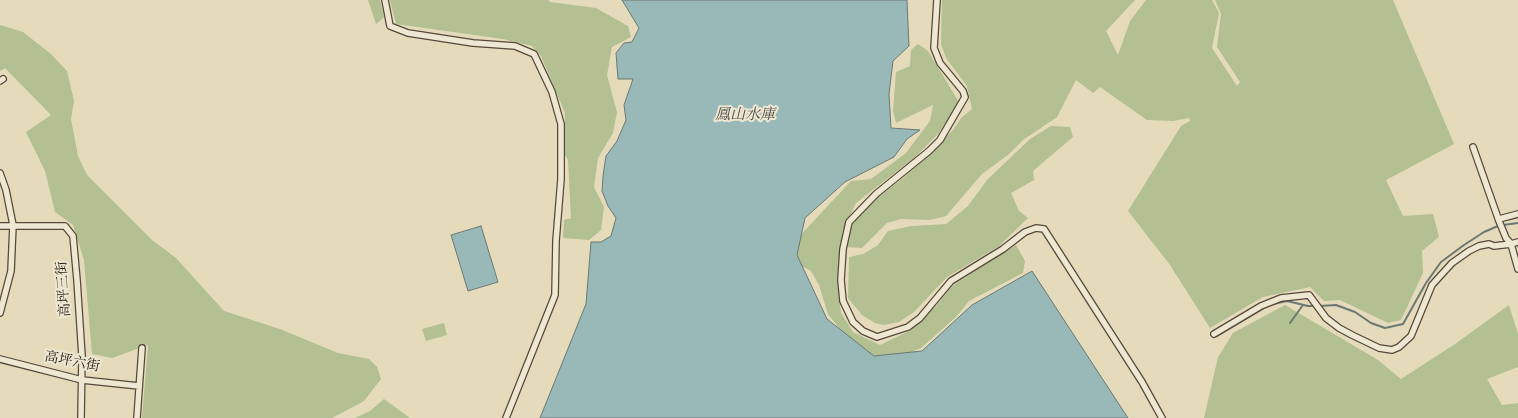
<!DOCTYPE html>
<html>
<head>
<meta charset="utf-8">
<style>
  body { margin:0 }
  canvas { display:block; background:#e5daba }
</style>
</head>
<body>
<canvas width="1518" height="418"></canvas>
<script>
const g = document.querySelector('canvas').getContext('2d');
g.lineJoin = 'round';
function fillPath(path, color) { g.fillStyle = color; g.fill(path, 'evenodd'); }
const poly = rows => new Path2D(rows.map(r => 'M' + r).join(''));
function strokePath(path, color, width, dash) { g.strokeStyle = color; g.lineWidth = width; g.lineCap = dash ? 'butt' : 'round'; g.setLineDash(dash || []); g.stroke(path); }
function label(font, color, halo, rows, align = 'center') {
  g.font = font + ' Vollkorn,"Noto Serif TC",serif'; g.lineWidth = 4; g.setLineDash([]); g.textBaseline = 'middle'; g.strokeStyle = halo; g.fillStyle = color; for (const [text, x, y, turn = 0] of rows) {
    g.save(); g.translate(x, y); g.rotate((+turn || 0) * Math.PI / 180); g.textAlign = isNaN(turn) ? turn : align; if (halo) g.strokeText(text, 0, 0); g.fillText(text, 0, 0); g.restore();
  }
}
const green = poly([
  [368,0,380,0,384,17,376,24],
  [390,0,548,0,550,2,596,8,628,26,631,37,612,47,607,75,617,112,613,133,598,158,594,187,604,207,601,230,589,240,563,238,564,220,571,218,568,160,565,155,565,113,541,56,532,46,503,39,396,24],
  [942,0,1135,0,1106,31,1118,55,1130,21,1146,0,1212,0,1219,13,1212,48,1237,86,1240,82,1217,47,1221,14,1215,0,1393,0,1454,144,1386,180,1403,216,1433,214,1439,237,1422,251,1423,273,1401,320,1388,323,1340,300,1324,301,1310,287,1263,297,1210,328,1170,265,1128,211,1181,126,1190,121,1189,118,1173,121,1147,120,1100,87,1093,93,1076,80,1057,117,1023,140,1008,155,982,174,946,216,930,220,901,219,887,223,862,248,846,247,852,224,873,201,902,179,935,149,953,130,961,118,972,109,967,86,946,58,941,44],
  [0,25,23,32,51,54,67,71,74,101,71,119,78,156,87,175,152,240,176,258,224,311,280,329,338,353,369,359,377,367,381,379,364,401,332,418,142,418,148,345,112,358,92,354,84,260,73,225,55,212,45,171,26,132,51,115,5,68,0,71],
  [918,44,928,51,959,102,938,134,914,158,856,203,843,230,837,282,841,313,853,332,880,345,911,330,937,305,952,286,1016,245,1025,261,1023,273,969,301,956,317,921,348,886,362,854,347,828,314,819,285,811,271,792,261,794,242,851,181,871,179,906,153,930,121,933,105,896,123,893,111,896,72,910,66,911,50],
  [1051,126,1070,127,1073,137,1033,171,1034,180,1011,193,1019,211,1028,218,999,246,947,277,914,312,899,322,884,325,875,323,862,315,848,298,849,257,863,254,878,245,888,231,911,226,946,224,968,206,987,180,1030,139],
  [1285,305,1378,360,1401,379,1455,344,1509,305,1518,334,1518,367,1487,379,1502,405,1518,403,1518,418,1204,418,1218,357,1233,333],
  [444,323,447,335,426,341,422,329],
  [384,399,410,418,355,418,370,411]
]);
const water = poly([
  [622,0,907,0,909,46,893,61,889,94,891,128,920,130,907,139,894,157,845,182,805,218,797,255,827,319,874,356,922,351,972,305,1032,271,1128,418,540,418,586,304,591,242,601,242,611,236,616,218,608,206,602,191,603,176,606,156,617,141,626,120,624,105,633,79,618,79,616,53,624,43,632,42,639,28,622,0],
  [481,226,498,282,468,291,451,235,481,226]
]);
const stream = poly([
  [1503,225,1518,223],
  [1273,304,1287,301,1308,306,1315,306],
  [1320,306,1336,305,1355,312,1371,323,1385,328,1403,324,1426,283,1441,262,1464,245,1484,232,1498,226],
  [1290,323,1303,305],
  [1217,336,1269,305]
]);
const street = poly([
  [385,0,390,26,408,33,473,43,515,46,534,54,552,92,561,124,561,179,556,241,555,295,506,418],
  [937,0,934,48,940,63,963,91,965,97,940,140,929,151,876,194,849,222,843,249,841,280,843,301,853,322,863,331,877,337,908,327,920,318,951,281,1003,249,1025,232,1036,228,1044,229,1142,382,1162,418],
  [0,81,3,79],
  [1473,147,1499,221,1506,238,1511,244],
  [0,173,6,190,13,225,11,271,0,313],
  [1499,219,1518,214],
  [0,226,65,226,73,236,77,280,82,356,81,418],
  [1518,242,1511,244,1518,269],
  [1214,334,1261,306,1281,298,1309,295,1326,318,1339,328,1352,335,1379,348,1392,350,1399,347,1411,336,1432,285,1452,263,1469,251,1479,246,1489,244,1494,246,1511,244],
  [0,359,82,380,139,386],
  [137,418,142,348]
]);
const streetNames = [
  ["高坪三街",65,289,-94],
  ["高坪六街",72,363,11]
];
const waterNames = [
  ["鳳山水庫",745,116]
];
fillPath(green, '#b2c092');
fillPath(water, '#98b9b7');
strokePath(water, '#6b7975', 1);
strokePath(stream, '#6b7975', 2);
strokePath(street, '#56483b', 8);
strokePath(street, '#eee7d2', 5.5);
label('14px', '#271811', '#eee7d2', streetNames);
label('italic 15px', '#4f504b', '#eee7d2', waterNames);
</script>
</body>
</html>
